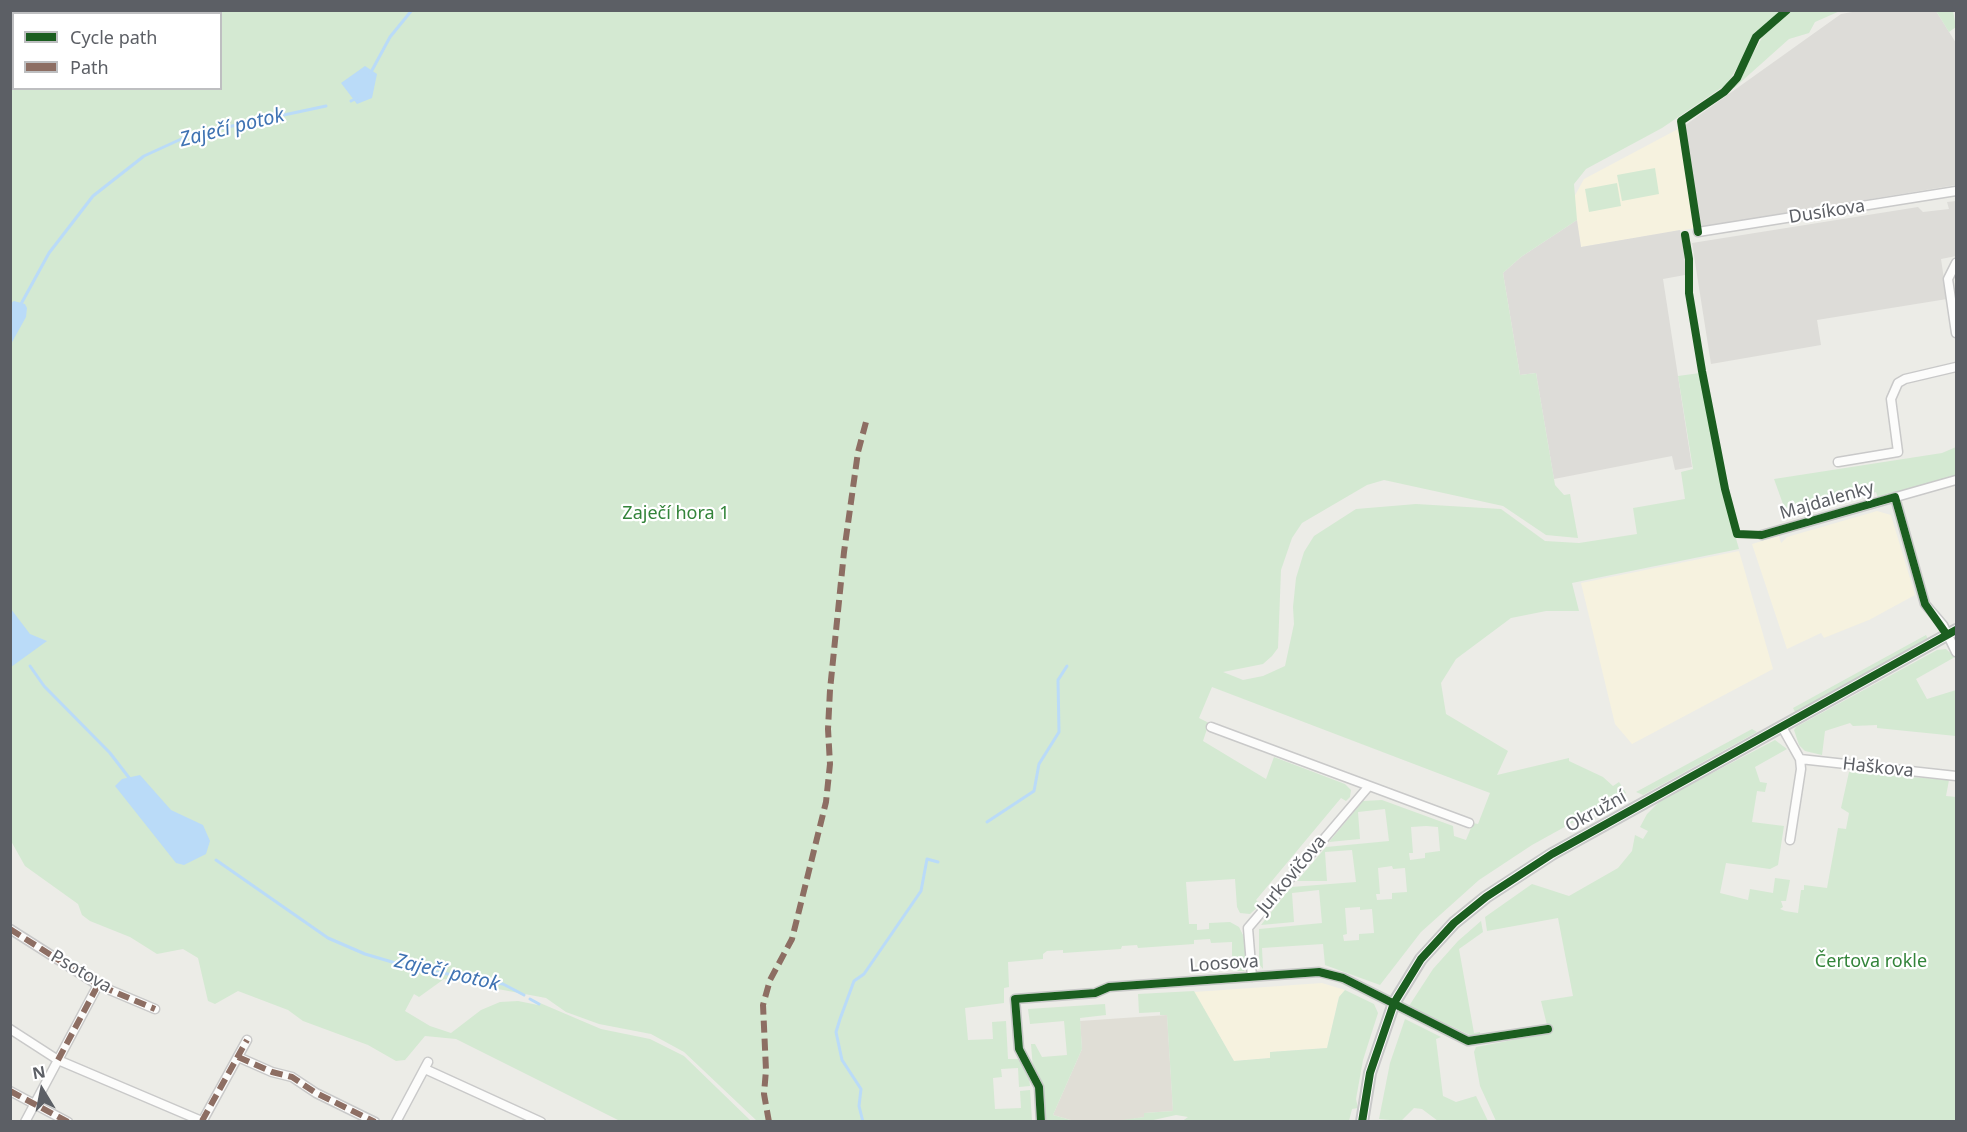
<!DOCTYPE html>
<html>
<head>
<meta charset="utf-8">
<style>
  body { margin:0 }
  #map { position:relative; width:1967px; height:1132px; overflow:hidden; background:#ecece7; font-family:"Noto Sans",sans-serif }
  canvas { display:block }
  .frame { position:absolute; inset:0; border:12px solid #5c5f65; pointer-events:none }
  .legend { position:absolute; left:12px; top:12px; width:210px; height:78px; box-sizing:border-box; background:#fff; border:2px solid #bebfc1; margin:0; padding:8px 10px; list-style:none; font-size:18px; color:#5c5f65 }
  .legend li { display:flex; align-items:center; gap:12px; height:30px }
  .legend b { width:30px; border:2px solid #bebfc1 }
  .north { position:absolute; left:12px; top:1060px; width:60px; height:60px; -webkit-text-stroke:4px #fff; paint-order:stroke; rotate:350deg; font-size:16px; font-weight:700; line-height:24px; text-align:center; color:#5c5f65 }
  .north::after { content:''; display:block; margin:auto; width:21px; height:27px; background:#5c5f65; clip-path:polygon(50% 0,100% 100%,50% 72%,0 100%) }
</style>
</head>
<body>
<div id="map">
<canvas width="1967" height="1132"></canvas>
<div class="frame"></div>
<ul class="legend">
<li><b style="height:8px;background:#1b5e20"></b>Cycle path</li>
<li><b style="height:8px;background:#8d6e63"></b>Path</li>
</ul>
<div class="north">N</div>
</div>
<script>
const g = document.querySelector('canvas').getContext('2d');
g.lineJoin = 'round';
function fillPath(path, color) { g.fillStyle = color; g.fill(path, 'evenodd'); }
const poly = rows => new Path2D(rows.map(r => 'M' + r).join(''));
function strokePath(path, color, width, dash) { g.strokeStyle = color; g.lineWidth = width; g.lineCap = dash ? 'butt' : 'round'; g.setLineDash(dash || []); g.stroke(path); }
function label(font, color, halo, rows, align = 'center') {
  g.font = font + ' "Noto Sans",sans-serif'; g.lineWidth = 4.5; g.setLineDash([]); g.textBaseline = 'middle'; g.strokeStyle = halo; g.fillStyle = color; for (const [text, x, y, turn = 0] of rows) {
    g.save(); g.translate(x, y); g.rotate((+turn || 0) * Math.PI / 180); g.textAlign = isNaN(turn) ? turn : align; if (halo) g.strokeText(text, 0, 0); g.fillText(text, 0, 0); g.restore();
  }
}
const commercial = poly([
  [1678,129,1695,228,1581,247,1573,199,1584,179],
  [1877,511,1891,515,1915,595,1869,620,1824,638,1821,633,1787,649,1752,544,1779,536,1781,543,1787,537],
  [1739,551,1773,669,1632,744,1615,724,1581,583],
  [1322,983,1345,990,1339,997,1327,1048,1270,1052,1270,1058,1234,1061,1194,992]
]);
const industrial = poly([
  [1863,10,1936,11,1956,43,1956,185,1700,227,1684,126,1841,14],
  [1956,201,1956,256,1941,259,1947,299,1817,320,1821,345,1711,364,1692,243,1918,207,1923,212,1949,209,1947,202],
  [1577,220,1581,247,1680,230,1686,263,1685,275,1663,279,1692,467,1675,470,1672,456,1554,479,1536,373,1520,375,1503,273,1521,257]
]);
const education = poly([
  [1167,1015,1173,1111,1145,1113,1144,1117,1116,1122,1074,1121,1053,1115,1082,1049,1080,1021]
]);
const green = poly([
  [1790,10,1840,11,1815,22,1809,33,1789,39,1733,89,1763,36],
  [46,11,1785,11,1756,37,1727,84,1662,128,1586,169,1574,184,1577,220,1521,257,1503,273,1520,375,1536,373,1555,485,1564,495,1570,494,1578,538,1546,535,1503,506,1384,480,1367,485,1302,523,1292,538,1281,570,1278,648,1272,656,1263,664,1223,672,1243,680,1263,676,1285,666,1294,624,1293,607,1296,578,1304,552,1314,536,1356,509,1416,504,1501,509,1545,541,1579,543,1637,534,1633,508,1685,499,1681,472,1693,469,1678,376,1700,373,1722,490,1739,549,1572,583,1579,611,1546,611,1511,618,1456,659,1441,683,1446,714,1508,751,1497,775,1569,758,1569,761,1603,777,1613,786,1619,782,1626,793,1532,845,1479,880,1421,932,1380,985,1325,965,1323,944,1262,948,1263,969,1259,964,1259,929,1322,923,1319,890,1292,893,1294,922,1261,925,1291,887,1356,882,1352,850,1325,852,1327,881,1297,881,1326,847,1389,841,1385,809,1358,812,1360,839,1329,842,1363,801,1382,800,1453,826,1454,836,1466,840,1473,823,1478,824,1490,793,1212,687,1199,718,1209,723,1203,741,1266,779,1274,757,1345,784,1351,790,1350,797,1346,801,1341,798,1256,900,1261,904,1250,914,1240,913,1237,907,1235,879,1186,882,1189,924,1197,924,1197,930,1209,929,1209,923,1230,922,1239,927,1245,939,1247,961,1244,971,1232,971,1232,942,1211,943,1210,939,1194,940,1194,944,1138,948,1137,945,1122,946,1121,949,1063,953,1063,950,1047,951,1043,954,1043,959,1008,962,1009,987,1004,988,1004,1003,965,1008,968,1040,993,1039,992,1022,1006,1021,1008,1059,1020,1059,1029,1075,1030,1086,1019,1087,1018,1068,1001,1069,1002,1077,993,1078,995,1109,1021,1108,1020,1091,1030,1090,1032,1120,757,1121,684,1052,651,1034,599,1024,566,1012,546,998,444,979,419,997,414,994,405,1011,430,1026,451,1033,481,1010,500,1002,518,1001,538,1005,540,1003,601,1029,650,1039,684,1056,751,1121,620,1121,456,1039,425,1036,405,1060,396,1061,368,1045,303,1021,288,1010,238,991,215,1004,208,1001,198,958,183,949,157,954,130,937,90,921,82,915,78,904,25,866,11,841,11,61,13,57,14,88,220,88,220,14,44,13],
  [1426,826,1438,827,1440,851,1425,853,1425,858,1410,860,1409,853,1413,853,1411,827],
  [1392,866,1393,869,1405,868,1407,892,1392,893,1392,899,1377,900,1376,894,1380,894,1378,868],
  [1360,907,1360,910,1372,909,1374,933,1359,934,1359,940,1344,941,1343,935,1347,934,1345,908],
  [1936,11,1953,11,1956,27,1949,32],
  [1655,168,1659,194,1622,201,1617,175],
  [1617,183,1621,206,1589,212,1585,189],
  [1956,447,1956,475,1878,498,1876,492,1788,518,1774,479,1942,453],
  [1926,635,1928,639,1795,712,1793,708],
  [1946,649,1955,657,1916,679,1927,699,1956,690,1956,736,1877,728,1877,725,1853,726,1850,723,1825,731,1822,755,1805,751,1799,745,1794,730,1796,727,1937,650],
  [1752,729,1757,732,1643,795,1636,792],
  [1775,740,1787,749,1755,767,1760,782,1767,783,1765,792,1757,791,1752,822,1784,826,1778,865,1770,869,1726,863,1720,893,1748,900,1750,889,1773,893,1775,878,1790,880,1786,901,1781,901,1783,907,1780,909,1785,911,1798,913,1801,890,1804,890,1804,885,1827,888,1838,828,1846,829,1849,813,1841,808,1849,772,1949,780,1946,796,1956,797,1956,1121,1496,1121,1480,1086,1474,1052,1476,1047,1549,1033,1541,1001,1573,996,1558,918,1487,931,1485,917,1532,884,1569,896,1618,868,1632,851,1635,835,1643,839,1648,831,1640,827,1647,814,1661,800],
  [1481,921,1483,932,1459,949,1474,1033,1480,1032,1480,1036,1474,1037,1409,1006,1433,969,1458,941],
  [1345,990,1374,1004,1378,1013,1363,1060,1356,1099,1358,1108,1352,1109,1349,1121,1181,1122,1188,1117,1176,1115,1149,1121,1116,1121,1144,1117,1144,1113,1173,1111,1167,1015,1160,1015,1160,1012,1139,1013,1138,994,1194,991,1234,1061,1270,1058,1270,1052,1327,1048,1339,997],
  [1105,1004,1106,1015,1080,1018,1082,1049,1053,1115,1074,1121,1044,1121,1033,1069,1031,1044,1035,1044,1042,1057,1067,1055,1064,1021,1030,1024,1028,1009],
  [1405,1019,1441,1037,1436,1039,1443,1096,1456,1102,1476,1096,1488,1121,1438,1121,1422,1109,1414,1108,1401,1121,1379,1119,1390,1063]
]);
const water = poly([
  [365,66,377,74,372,98,357,104,341,83],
  [14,301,25,304,27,308,26,317,11,344,11,303],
  [11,609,30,634,47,641,11,667],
  [140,775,171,810,203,825,210,841,206,854,184,865,176,863,115,786,122,779]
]);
const stream = poly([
  [370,74,390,37,412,10],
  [351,101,357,98],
  [21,304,49,253,93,196,144,156,190,135,326,106],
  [30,666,44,686,110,753,130,779],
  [987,822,1034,791,1039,764,1059,732,1058,680,1067,666],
  [216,860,328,938,365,954,409,967,503,984,524,995],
  [530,999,539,1004],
  [863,1122,859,1106,861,1089,842,1060,836,1032,840,1019,854,981,864,974,921,891,927,859,938,862]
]);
const minor = poly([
  [1698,232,1956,191],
  [1956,263,1948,279,1956,333],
  [1838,462,1898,452,1891,399,1898,383,1905,379,1956,367],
  [1895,497,1925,604,1943,625,1956,652],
  [1762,535,1956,480],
  [1211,727,1469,823],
  [1782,727,1800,759,1801,769,1790,840],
  [1800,759,1956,776],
  [10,929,98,985,155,1009],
  [1252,977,1248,928,1369,786],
  [10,1029,58,1060,204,1122],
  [238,1057,272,1072,292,1077,316,1093,375,1122],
  [425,1069,541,1122],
  [10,1091,68,1122],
  [25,1122,98,985],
  [202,1122,247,1040],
  [396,1122,428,1062],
  [1041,1122,1039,1087,1019,1049,1015,999,1095,993,1109,987,1319,972,1343,978,1468,1041,1548,1029]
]);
const tertiary = poly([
  [35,14,37,10],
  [10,50,14,46],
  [1362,1122,1370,1073,1394,1003,1421,959,1454,923,1486,897,1552,854,1956,630]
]);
const quiet = poly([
  [10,929,98,985,155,1009],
  [238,1057,272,1072,292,1077,316,1093,375,1122],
  [58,1060,98,985],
  [10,1091,68,1122],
  [202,1121,247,1040],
  [769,1122,764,1094,766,1070,763,1005,770,980,792,939,826,802,830,764,828,729,830,690,844,552,858,452,866,422]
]);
const cycleway = poly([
  [1698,232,1681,121,1724,92,1737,78,1756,37,1787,10],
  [1685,235,1689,259,1689,293,1702,371,1725,489,1737,534,1762,535,1895,497,1925,604,1947,635],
  [1041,1122,1039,1087,1019,1049,1015,999,1095,993,1109,987,1319,972,1343,978,1468,1041,1548,1029],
  [1362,1122,1370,1073,1394,1003,1421,959,1454,923,1486,897,1552,854,1956,630]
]);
const streetNames = [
  ["Dusíkova",1827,212,-9],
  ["Majdalenky",1827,501,-16],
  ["Haškova",1878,768,6],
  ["Okružní",1596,812,-29],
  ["Jurkovičova",1292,875,-50],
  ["Loosova",1224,964,-4],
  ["Psotova",81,972,30]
];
const parkNames = [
  ["Zaječí hora 1",676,514],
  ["Čertova rokle",1871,962]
];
const waterNames = [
  ["Zaječí potok",232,128,-14],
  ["Zaječí potok",447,973,13]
];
fillPath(commercial, '#f6f2df');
fillPath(industrial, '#dddcd8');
fillPath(education, '#e0ded6');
fillPath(green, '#d4e9d2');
fillPath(water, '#badbf8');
strokePath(stream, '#badbf8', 3);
strokePath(minor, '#c9c9c9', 11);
strokePath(tertiary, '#c9c9c9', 14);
strokePath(minor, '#fcfcfb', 8);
strokePath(tertiary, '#fcfcfb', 10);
strokePath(quiet, '#8d6e63', 6, [12, 6]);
strokePath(cycleway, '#1b5e20', 8);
label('18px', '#5c5f65', '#fff', streetNames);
label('18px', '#33843a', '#fff', parkNames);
label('italic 20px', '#3f73b3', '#fff', waterNames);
</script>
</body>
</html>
